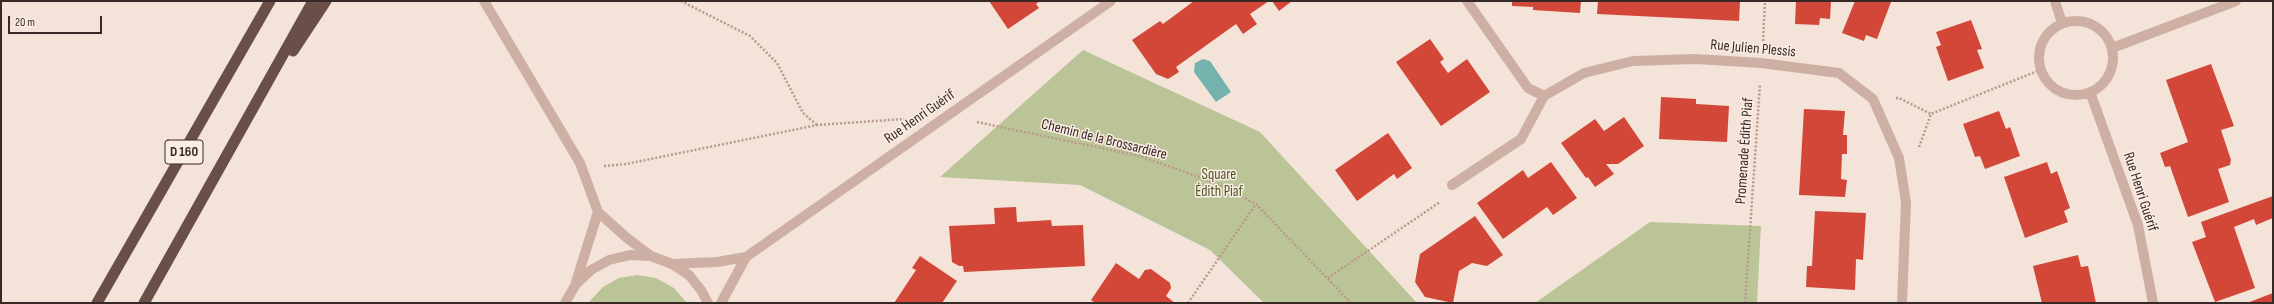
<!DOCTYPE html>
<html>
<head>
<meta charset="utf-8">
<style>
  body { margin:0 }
  #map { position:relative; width:2274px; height:304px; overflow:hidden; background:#f4e3d8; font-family:"Sofia Sans Condensed",sans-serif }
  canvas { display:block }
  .frame { position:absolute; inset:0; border:2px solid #372926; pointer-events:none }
  .scale { position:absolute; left:8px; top:16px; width:94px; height:18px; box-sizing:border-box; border:2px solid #372926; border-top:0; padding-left:5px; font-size:12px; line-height:14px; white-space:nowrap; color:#372926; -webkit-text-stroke:3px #fbede4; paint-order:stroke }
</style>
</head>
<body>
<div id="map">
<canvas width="2274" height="304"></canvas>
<div class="frame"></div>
<div class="scale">20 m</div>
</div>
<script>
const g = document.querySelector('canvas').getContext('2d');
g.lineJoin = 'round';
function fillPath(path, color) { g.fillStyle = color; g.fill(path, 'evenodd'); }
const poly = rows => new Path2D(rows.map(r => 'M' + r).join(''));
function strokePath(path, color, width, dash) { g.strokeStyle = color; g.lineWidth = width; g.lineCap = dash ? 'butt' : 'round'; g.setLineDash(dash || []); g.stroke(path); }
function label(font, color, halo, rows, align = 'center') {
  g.font = font + ' "Sofia Sans Condensed",sans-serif'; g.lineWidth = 3; g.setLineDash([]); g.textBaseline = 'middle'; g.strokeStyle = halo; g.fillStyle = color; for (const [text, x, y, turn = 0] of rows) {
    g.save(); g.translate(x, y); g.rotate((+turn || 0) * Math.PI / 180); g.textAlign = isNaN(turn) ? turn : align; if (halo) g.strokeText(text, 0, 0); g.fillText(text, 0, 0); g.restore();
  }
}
const green = poly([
  [1083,50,1260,132,1417,303,1264,303,1210,250,1080,185,940,177],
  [1650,222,1761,226,1757,303,1535,303],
  [637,275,656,278,674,288,687,303,588,303,603,287,619,278]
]);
const water = poly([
  [1203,59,1210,61,1231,92,1216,102,1194,72,1195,63]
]);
const building = poly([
  [989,1,1040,1,1036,4,1039,8,1008,29],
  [1194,1,1269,1,1250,14,1257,24,1243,34,1236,24,1176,67,1179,72,1168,79,1156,74,1132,40,1160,21,1163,24],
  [1272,1,1292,1,1279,11],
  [1512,1,1581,1,1580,13,1533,10,1533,7,1512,6],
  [1598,1,1740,1,1739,21,1597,14],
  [1796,1,1831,1,1830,19,1820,18,1819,25,1795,24],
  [1855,1,1891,2,1877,39,1866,35,1864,41,1842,33],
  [1971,20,1982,49,1977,50,1984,68,1948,81,1936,47,1941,45,1936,32],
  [1430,39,1444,59,1440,62,1448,73,1467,59,1490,92,1441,126,1396,62],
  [2211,64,2234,126,2221,130,2231,160,2230,165,2218,169,2229,202,2188,217,2170,166,2165,167,2160,153,2188,142,2166,80],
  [1661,97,1696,99,1696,104,1729,106,1727,142,1659,139],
  [1804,109,1845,111,1843,135,1847,135,1847,154,1842,154,1841,179,1847,180,1845,197,1799,195],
  [1999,111,2006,129,2010,127,2020,156,1985,169,1980,156,1975,157,1963,124],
  [1624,117,1644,146,1618,164,1606,164,1614,174,1595,187,1588,177,1586,178,1561,143,1595,119,1604,131],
  [1388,133,1412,168,1397,179,1394,174,1357,201,1335,170],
  [1551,162,1577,198,1553,215,1547,207,1503,239,1477,203,1523,170,1528,178],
  [2047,162,2051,174,2057,171,2070,208,2064,211,2068,222,2025,238,2004,177],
  [2273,196,2273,218,2256,225,2254,219,2234,227,2255,288,2215,302,2192,242,2206,237,2201,222],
  [1016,207,1017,222,1051,220,1052,226,1083,225,1085,266,964,272,963,266,959,266,952,262,949,226,995,224,994,208],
  [1815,211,1866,213,1863,260,1856,259,1855,290,1806,287,1807,266,1812,266],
  [1475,216,1503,255,1487,266,1472,263,1459,271,1453,303,1425,297,1415,282,1420,254],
  [2078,255,2081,267,2088,266,2096,303,2042,303,2033,266],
  [920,256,957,281,942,303,894,303,916,270,912,268],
  [1116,263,1139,279,1145,270,1151,269,1170,283,1171,288,1166,296,1175,303,1095,303,1091,300],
  [2273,293,2273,303,2247,303]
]);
const path = poly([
  [681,1,750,36,777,63,803,113,817,125],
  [1763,41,1765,1],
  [1896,98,1899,98,1931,114],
  [977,122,1139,156,1211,181,1256,204,1351,303],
  [1919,147,1931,114,2040,70],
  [604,166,626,164,817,125,904,119],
  [1328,278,1440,202],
  [1188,303,1256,204],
  [1745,303,1760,84]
]);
const minor = poly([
  [484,1,580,163,598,212,627,238,651,256],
  [1467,1,1528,88,1544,96,1584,73,1633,61,1695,59,1761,63,1839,73,1873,99,1899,158,1906,202,1902,303],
  [2055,1,2062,23],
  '2039 58a37 37 0 1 1 74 0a37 37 0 1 1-74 0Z',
  [2112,48,2236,1],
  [2090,92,2138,225,2153,303],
  [1452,185,1521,139,1544,96],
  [672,264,717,262,746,257],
  [576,282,598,212],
  [565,303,576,284,591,270,609,260,630,255,651,256,672,264,689,275,701,290,708,303],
  [721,303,746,257,1111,1]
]);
const trunk = poly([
  [293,51,326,1],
  [97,303,270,1],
  [144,303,313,1]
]);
const shields = [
  [184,152,38]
];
const shieldNames = [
  ["D 160",184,152]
];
const streetNames = [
  ["Rue Julien Plessis",1753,49,5],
  ["Rue Henri Guérif",920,117,-35],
  ["Chemin de la Brossardière",1104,140,14],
  ["Promenade Édith Piaf",1745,151,-86],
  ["Rue Henri Guérif",2140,192,72]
];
const parkNames = [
  ["Square",1219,175],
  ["Édith Piaf",1219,192]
];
fillPath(green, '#bbc496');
fillPath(water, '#74b3ad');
fillPath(building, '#d24737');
strokePath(path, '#b9998d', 2.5, [2, 2]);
strokePath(minor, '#cdb0a3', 10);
strokePath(trunk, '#6a4e48', 11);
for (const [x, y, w] of shields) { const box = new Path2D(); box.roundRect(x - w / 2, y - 12, w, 24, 3); g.fillStyle = '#fbede4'; g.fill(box); strokePath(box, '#372926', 1); }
label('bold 14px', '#372926', null, shieldNames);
label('15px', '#372926', '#fbede4', streetNames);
label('15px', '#4c5727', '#fbede4', parkNames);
</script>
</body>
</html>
